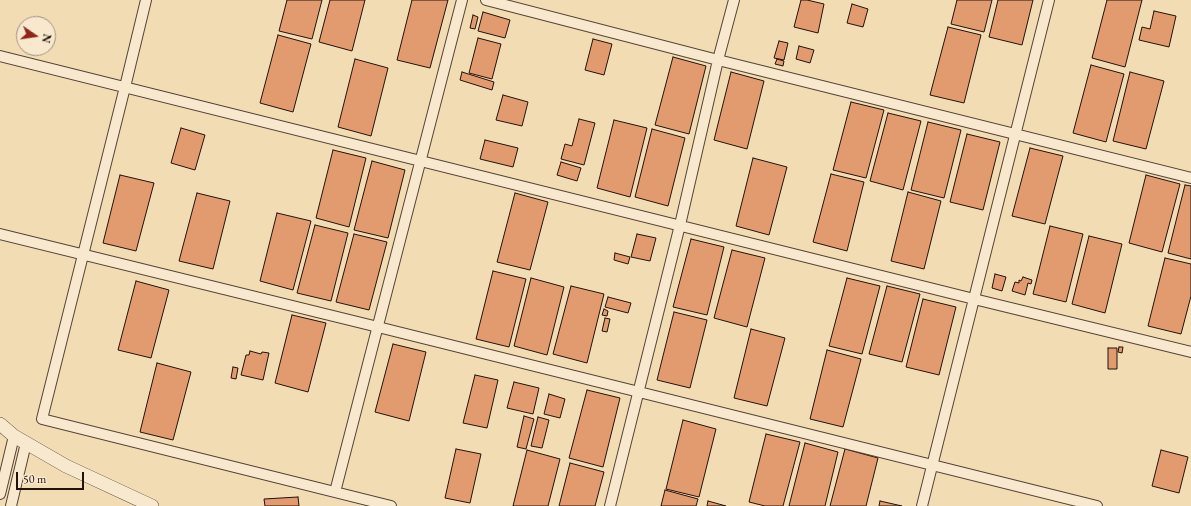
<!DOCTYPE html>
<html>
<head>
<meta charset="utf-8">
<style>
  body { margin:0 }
  #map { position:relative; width:1191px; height:506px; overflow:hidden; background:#f2dcb4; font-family:"EB Garamond",serif }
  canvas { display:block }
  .north { position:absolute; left:16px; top:16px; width:40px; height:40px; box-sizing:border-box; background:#f7e8ce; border:1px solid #a29280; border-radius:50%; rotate:103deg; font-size:11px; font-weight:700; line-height:16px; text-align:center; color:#22120c }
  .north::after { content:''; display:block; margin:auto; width:14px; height:18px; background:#8f2418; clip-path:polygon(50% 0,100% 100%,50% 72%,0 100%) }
  .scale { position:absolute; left:16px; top:472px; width:68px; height:18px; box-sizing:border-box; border:2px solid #22120c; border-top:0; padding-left:5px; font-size:12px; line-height:14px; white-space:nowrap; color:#22120c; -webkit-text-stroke:3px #f7e8ce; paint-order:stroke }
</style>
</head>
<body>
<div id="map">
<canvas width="1191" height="506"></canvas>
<div class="north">N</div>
<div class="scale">50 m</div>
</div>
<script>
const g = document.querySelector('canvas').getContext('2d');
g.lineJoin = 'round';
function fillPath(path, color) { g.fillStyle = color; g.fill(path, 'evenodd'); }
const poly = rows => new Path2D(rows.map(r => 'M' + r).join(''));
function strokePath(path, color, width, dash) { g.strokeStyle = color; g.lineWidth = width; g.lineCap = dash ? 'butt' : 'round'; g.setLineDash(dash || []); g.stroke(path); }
const building = poly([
  [287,0,322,0,312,39,279,31,287,0],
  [330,0,365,0,352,51,319,42,330,0],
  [412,0,448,0,430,68,397,60,412,0],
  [801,0,807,0,824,4,818,33,794,27,801,0],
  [957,0,992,0,984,32,951,24,957,0],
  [998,0,1033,0,1022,45,989,37,998,0],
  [1107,0,1142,0,1125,67,1092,58,1107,0],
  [852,4,868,9,863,27,847,23,852,4],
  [1154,11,1176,16,1169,47,1139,40,1142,27,1150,29,1154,11],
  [483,12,510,20,505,38,478,31,483,12],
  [473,15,478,17,475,29,470,28,473,15],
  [948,27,981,35,964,103,930,95,948,27],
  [278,35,311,44,293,112,260,103,278,35],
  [478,38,501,44,492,79,469,73,478,38],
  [593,39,612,44,604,75,585,70,593,39],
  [779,41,788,43,784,60,774,58,779,41],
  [799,46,814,50,810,63,796,59,799,46],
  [673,57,706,66,689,134,655,125,673,57],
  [355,59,388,68,371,136,338,127,355,59],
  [777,59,784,61,783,66,775,64,777,59],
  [1091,65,1124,74,1106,142,1073,133,1091,65],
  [462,72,494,82,492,90,460,80,462,72],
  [731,72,764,81,747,149,714,140,731,72],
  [1130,72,1164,81,1146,149,1113,141,1130,72],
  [503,95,528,102,522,126,496,120,503,95],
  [851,102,884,110,866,178,833,170,851,102],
  [888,113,921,121,903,190,870,181,888,113],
  [579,119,595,123,584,165,561,159,565,144,572,146,579,119],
  [614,120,647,128,630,197,597,188,614,120],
  [928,122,961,130,944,198,911,190,928,122],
  [181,128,205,135,195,170,171,163,181,128],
  [652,129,685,138,668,206,635,197,652,129],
  [967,134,1000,142,983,210,950,202,967,134],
  [485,140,518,148,513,167,480,159,485,140],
  [1030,148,1063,156,1045,224,1012,216,1030,148],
  [333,150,366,158,349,227,316,218,333,150],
  [753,158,787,167,769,235,736,226,753,158],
  [372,161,405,170,388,238,354,230,372,161],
  [561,162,581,168,577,181,557,175,561,162],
  [831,174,864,182,847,251,813,242,831,174],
  [120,175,154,183,136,251,103,243,120,175],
  [1146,175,1180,184,1162,252,1129,243,1146,175],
  [1185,185,1191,186,1191,259,1168,253,1185,185],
  [908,192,941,201,924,269,891,261,908,192],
  [197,193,230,201,213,269,179,261,197,193],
  [515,193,548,202,530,270,497,262,515,193],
  [277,213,311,221,293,290,260,281,277,213],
  [315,225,348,233,331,301,297,293,315,225],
  [1050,226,1083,234,1066,302,1033,294,1050,226],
  [354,234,387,242,369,310,336,302,354,234],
  [637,234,656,238,650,261,631,257,637,234],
  [1089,236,1122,244,1105,313,1072,304,1089,236],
  [691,239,724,247,707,315,673,307,691,239],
  [732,250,765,258,747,327,714,318,732,250],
  [615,253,630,257,628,264,614,260,615,253],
  [1165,258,1191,264,1191,296,1181,334,1148,326,1165,258],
  [493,271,526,279,509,347,476,339,493,271],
  [995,274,1006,277,1002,291,992,288,995,274],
  [1023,277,1032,280,1031,284,1028,283,1025,295,1012,291,1015,282,1019,283,1019,280,1021,281,1023,277],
  [531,278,564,287,547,355,514,346,531,278],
  [847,278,880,286,862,354,829,346,847,278],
  [136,281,169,290,151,358,118,350,136,281],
  [571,286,604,294,587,363,553,354,571,286],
  [887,286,920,294,902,362,869,354,887,286],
  [608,297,631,303,628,313,605,307,608,297],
  [923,299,956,307,939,375,906,367,923,299],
  [604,309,608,311,607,316,602,315,604,309],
  [674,312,707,320,690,388,657,380,674,312],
  [292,315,326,323,308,392,275,383,292,315],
  [605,318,610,319,607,332,602,331,605,318],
  [751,329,785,338,767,406,734,398,751,329],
  [393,344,426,352,409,421,375,412,393,344],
  [1119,347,1123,347,1122,353,1118,352,1119,347],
  [1108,348,1117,348,1117,369,1108,369,1108,348],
  [827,350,861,359,843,427,810,419,827,350],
  [250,351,261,354,262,352,269,353,263,380,241,375,246,355,249,355,250,351],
  [157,363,191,372,173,440,140,432,157,363],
  [233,367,238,368,236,379,231,378,233,367],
  [475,375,498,380,487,428,463,423,475,375],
  [514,382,539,388,533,414,507,408,514,382],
  [587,390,620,398,603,467,569,458,587,390],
  [549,394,565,399,560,418,544,414,549,394],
  [524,416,534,419,526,449,517,447,524,416],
  [538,417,549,420,542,448,531,446,538,417],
  [683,420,716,429,699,497,666,489,683,420],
  [766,434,800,442,783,506,765,506,749,502,766,434],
  [805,443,838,452,825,506,789,506,805,443],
  [456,449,481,454,470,503,445,498,456,449],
  [845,449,878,458,866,506,830,506,845,449],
  [527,450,560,459,548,506,513,506,527,450],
  [1161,450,1188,457,1179,493,1152,486,1161,450],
  [570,463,604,472,595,506,559,506,570,463],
  [665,490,698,499,696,506,661,506,665,490],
  [298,497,299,506,265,506,264,499,298,497],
  [708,501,726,506,707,506,708,501],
  [880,501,902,506,879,506,880,501]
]);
const minor = poly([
  [146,0,125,87,42,419,391,506],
  [486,0,718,60,1191,178],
  [0,56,974,299,1191,352],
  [0,234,378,327,1097,506],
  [335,492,462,0],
  [0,494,14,436],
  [11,506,26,443],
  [610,506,680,225,718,60,734,0],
  [922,506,1049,0]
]);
const tertiary = poly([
  [0,424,14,436,66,466,152,506]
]);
fillPath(building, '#e29b6e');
strokePath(building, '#22120c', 1);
strokePath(minor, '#564436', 12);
strokePath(tertiary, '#564436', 14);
strokePath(minor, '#f7e8ce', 10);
strokePath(tertiary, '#f7e8ce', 13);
</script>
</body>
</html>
